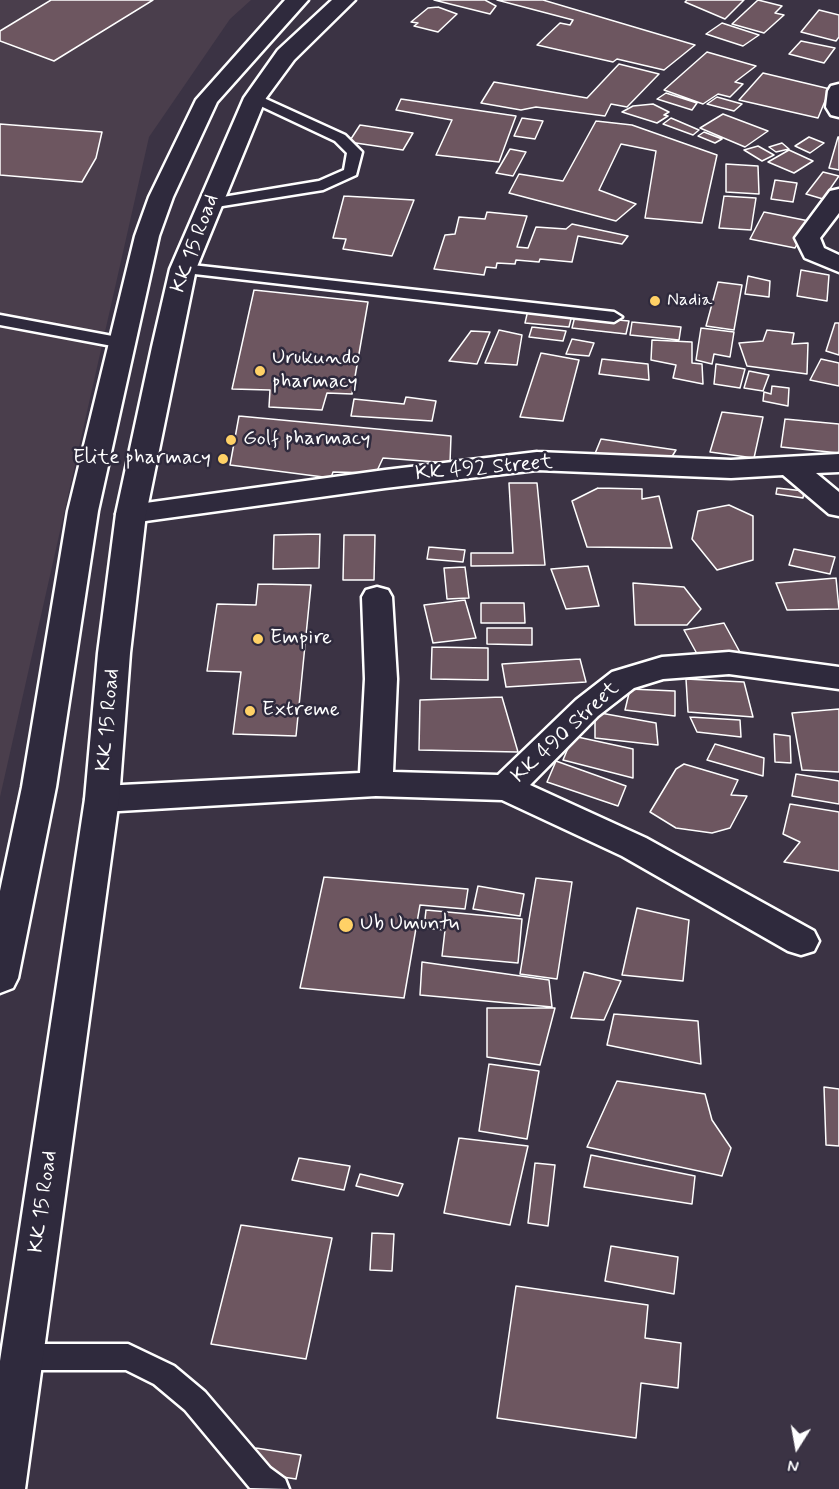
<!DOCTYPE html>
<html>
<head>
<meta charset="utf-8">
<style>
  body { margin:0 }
  #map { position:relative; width:839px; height:1489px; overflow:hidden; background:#3b3344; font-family:Mynerve,sans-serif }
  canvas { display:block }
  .north { position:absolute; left:767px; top:1417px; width:60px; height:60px; -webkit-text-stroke:4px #2f2a3d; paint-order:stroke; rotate:191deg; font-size:16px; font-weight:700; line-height:24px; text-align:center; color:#fff }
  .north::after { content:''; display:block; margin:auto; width:21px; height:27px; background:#fff; clip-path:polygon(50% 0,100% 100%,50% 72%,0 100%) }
</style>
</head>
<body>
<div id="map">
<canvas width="839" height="1489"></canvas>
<div class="north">N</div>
</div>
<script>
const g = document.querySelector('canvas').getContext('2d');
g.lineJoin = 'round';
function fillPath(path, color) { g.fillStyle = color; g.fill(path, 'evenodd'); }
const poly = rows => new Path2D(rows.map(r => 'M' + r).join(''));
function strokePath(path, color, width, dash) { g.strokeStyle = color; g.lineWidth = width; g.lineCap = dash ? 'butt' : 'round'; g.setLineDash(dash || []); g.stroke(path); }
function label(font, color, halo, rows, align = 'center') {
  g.font = font + ' Mynerve,sans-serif'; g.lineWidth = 5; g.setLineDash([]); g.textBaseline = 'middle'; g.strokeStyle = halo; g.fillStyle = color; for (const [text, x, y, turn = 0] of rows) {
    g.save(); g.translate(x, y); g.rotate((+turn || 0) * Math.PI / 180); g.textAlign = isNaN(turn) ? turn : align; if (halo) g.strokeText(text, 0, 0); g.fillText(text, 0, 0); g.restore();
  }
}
const built = poly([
  [0,0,251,0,230,19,149,137,0,797]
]);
const building = poly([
  [51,0,153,0,54,61,0,41,0,31,51,0],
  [434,0,485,0,496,6,490,14,434,0],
  [497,0,543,0,695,45,664,70,617,59,613,62,537,45,560,23,570,25,573,20,497,0],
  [687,0,744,0,725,19,685,2,687,0],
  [758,0,782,6,775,13,784,15,764,33,732,24,758,0],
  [438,7,457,14,438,32,414,26,418,23,411,22,428,8,438,7],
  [819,10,839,15,839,37,836,41,801,32,819,10],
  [722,23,759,35,743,46,706,34,722,23],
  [801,41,835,48,824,63,789,54,801,41],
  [707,52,756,66,735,82,743,84,730,97,718,94,703,104,664,90,707,52],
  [619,64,659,74,627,107,611,104,605,116,536,107,521,110,481,103,494,82,587,98,619,64],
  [763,73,830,89,818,118,739,100,763,73],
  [666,93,697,103,692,110,657,99,666,93],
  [717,97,742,104,734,111,707,104,717,97],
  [401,99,462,108,516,116,499,162,436,155,452,120,396,110,401,99],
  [653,104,669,112,664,115,668,116,657,123,622,112,633,106,653,104],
  [723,114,768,131,745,147,700,128,723,114],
  [522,118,543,121,535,139,514,136,522,118],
  [671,118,699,130,693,135,663,124,671,118],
  [596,121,632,125,717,155,702,223,645,218,656,151,621,144,599,190,636,204,616,221,509,193,519,174,563,181,596,121],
  [0,124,102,132,96,158,82,182,0,175,0,124],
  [360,125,413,133,403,150,349,142,360,125],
  [704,132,722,139,715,143,698,136,704,132],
  [809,137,824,143,810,153,795,146,809,137],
  [838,137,839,137,839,170,829,168,838,137],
  [782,143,789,149,776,152,769,147,782,143],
  [758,146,774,155,762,161,744,150,758,146],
  [510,149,526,152,513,176,496,173,510,149],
  [789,150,813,161,794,173,768,162,789,150],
  [726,164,758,166,759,194,726,192,726,164],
  [823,172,839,176,823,199,806,194,823,172],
  [775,180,797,183,793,202,771,199,775,180],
  [344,196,414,200,392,256,343,249,346,239,333,238,344,196],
  [724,196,756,198,751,230,719,228,724,196],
  [487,212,527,216,517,247,528,248,536,227,566,229,572,224,628,236,622,244,578,236,572,262,540,259,539,262,516,260,515,264,497,263,496,268,486,267,484,275,434,269,445,235,455,234,459,217,485,219,487,212],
  [764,212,809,221,795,248,750,239,764,212],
  [801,270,829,275,827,301,797,296,801,270],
  [748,276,770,281,769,297,745,294,748,276],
  [718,282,742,285,734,330,706,326,718,282],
  [254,290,368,302,352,394,327,393,322,410,269,407,270,390,232,389,254,290],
  [528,310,572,315,569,327,525,323,528,310],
  [575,316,629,321,626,334,572,328,575,316],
  [632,322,681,327,679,340,630,335,632,322],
  [835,323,839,323,839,355,826,351,835,323],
  [532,327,566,331,563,341,529,337,532,327],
  [701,328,734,332,730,357,714,354,712,364,696,360,701,328],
  [499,330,522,335,517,365,485,363,499,330],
  [767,330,794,333,792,344,808,343,807,374,747,366,739,343,763,341,767,330],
  [471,331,490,332,477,364,449,361,471,331],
  [572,339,594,343,589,356,566,354,572,339],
  [652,340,692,342,692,363,702,364,703,384,673,378,676,365,651,360,652,340],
  [541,353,579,360,563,421,520,417,541,353],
  [602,359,648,364,649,380,599,374,602,359],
  [821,359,839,363,839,386,810,380,821,359],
  [716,364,745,369,740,388,714,384,716,364],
  [749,371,769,375,763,391,744,388,749,371],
  [772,386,789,388,788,406,763,401,764,392,771,394,772,386],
  [406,397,436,401,432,421,351,416,354,399,404,404,406,397],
  [722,412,763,417,754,458,710,452,722,412],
  [239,416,451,436,450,463,383,458,376,473,333,472,331,478,230,465,239,416],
  [785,419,839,424,839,453,781,447,785,419],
  [601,439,676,450,668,463,594,456,601,439],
  [509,483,537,483,545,565,471,566,471,553,513,553,509,483],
  [598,488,642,489,642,499,659,496,672,548,587,547,572,501,598,488],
  [777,488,804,491,803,498,776,494,777,488],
  [729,505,753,516,753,560,717,570,692,539,698,511,729,505],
  [320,534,319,568,273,569,274,535,320,534],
  [344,535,375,535,374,580,343,580,344,535],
  [429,547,465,550,463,562,427,559,429,547],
  [794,549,835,557,830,574,789,565,794,549],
  [588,566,599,606,566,609,551,569,588,566],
  [465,567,469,598,447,599,444,568,465,567],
  [836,578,839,609,787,610,776,583,836,578],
  [633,583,684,587,701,609,687,625,635,625,633,583],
  [258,584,311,585,296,736,233,734,241,672,207,671,217,604,256,605,258,584],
  [465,600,476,638,433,643,424,605,465,600],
  [481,603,524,603,525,623,481,623,481,603],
  [724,623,742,656,702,663,684,630,724,623],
  [487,628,532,628,532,645,487,644,487,628],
  [432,647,488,648,488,680,431,679,432,647],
  [580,659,586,682,506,687,502,664,580,659],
  [686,679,744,682,753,717,688,712,686,679],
  [630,689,675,691,675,716,625,710,630,689],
  [502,697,518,752,419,750,420,700,502,697],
  [839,709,839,772,802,770,792,713,839,709],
  [595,712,656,723,658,745,595,738,595,712],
  [690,717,740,720,741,737,697,732,690,717],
  [774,734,790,736,791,763,775,762,774,734],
  [573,736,633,749,633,778,563,760,573,736],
  [715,744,764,758,763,776,707,760,715,744],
  [556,761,626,786,618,806,547,782,556,761],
  [684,764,738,780,731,795,747,796,730,828,712,833,676,828,650,812,676,769,684,764],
  [796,774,839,781,839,804,792,796,796,774],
  [790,804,839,812,839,871,784,862,800,842,783,834,790,804],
  [324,877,468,889,465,909,420,905,404,998,300,988,324,877],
  [536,878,572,882,557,979,520,974,536,878],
  [478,886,524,894,520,916,473,909,478,886],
  [637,908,689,920,683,981,622,975,637,908],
  [426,910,522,919,518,963,442,956,445,930,424,928,426,910],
  [422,962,549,980,552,1007,420,995,422,962],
  [584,972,621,981,604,1020,571,1018,584,972],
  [487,1008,555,1008,540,1065,487,1057,487,1008],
  [614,1014,698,1021,701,1064,607,1045,614,1014],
  [489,1064,539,1071,527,1139,479,1131,489,1064],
  [617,1081,705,1094,712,1120,731,1148,722,1176,587,1147,617,1081],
  [824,1087,839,1089,839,1146,826,1145,824,1087],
  [459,1138,528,1146,510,1225,444,1213,459,1138],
  [591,1155,695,1176,692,1204,584,1187,591,1155],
  [299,1158,350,1166,344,1190,292,1180,299,1158],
  [535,1163,555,1165,548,1226,528,1223,535,1163],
  [360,1174,403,1184,398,1196,356,1186,360,1174],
  [241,1225,332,1238,306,1359,211,1344,241,1225],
  [372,1233,394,1234,392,1271,370,1270,372,1233],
  [611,1246,678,1257,674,1294,605,1281,611,1246],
  [516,1286,648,1305,645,1338,681,1343,678,1388,641,1383,636,1438,497,1418,516,1286],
  [256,1448,301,1455,296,1479,250,1472,256,1448]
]);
const lane = poly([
  [255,94,345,135,362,152,356,175,323,190,210,208,205,206,202,203,205,200,319,181,344,170,347,153,335,141,250,101,248,98,255,94],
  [183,264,614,312,622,317,614,322,177,272,175,269,183,264],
  [0,315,123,338,129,339,131,343,129,347,123,348,0,325,0,315],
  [21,1344,128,1344,174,1366,205,1392,270,1468,285,1479,289,1489,250,1488,185,1410,154,1384,126,1370,21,1370,11,1366,7,1357,11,1348,21,1344]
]);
const street = poly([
  [839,84,839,117,831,115,826,107,828,91,831,86,839,84],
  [839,189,839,213,820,238,824,248,839,255,839,272,805,258,795,238,830,191,839,189],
  [537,452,731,460,839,454,839,472,816,473,839,492,839,516,829,514,783,475,731,478,537,470,385,488,131,523,121,521,116,514,121,507,131,505,385,470,537,452],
  [377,587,388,590,392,597,397,679,393,772,498,775,576,700,612,672,662,657,729,652,839,667,839,689,729,674,663,679,634,688,598,716,530,785,646,838,814,931,819,941,814,951,801,955,788,951,622,856,502,800,376,796,102,812,90,808,85,799,90,790,102,786,360,773,365,679,362,597,366,590,377,587]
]);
const highway = poly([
  [285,0,308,0,217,102,173,197,159,236,98,511,56,787,18,978,13,988,0,993,0,891,22,787,68,511,135,236,149,197,196,100,285,0],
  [332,0,355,0,294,60,266,98,196,269,146,514,130,653,119,799,25,1489,0,1489,0,1361,85,799,98,653,116,514,152,347,170,269,244,98,278,50,332,0]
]);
const markers = [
  [655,301,6,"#ffd166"],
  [260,371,6,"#ffd166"],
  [231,440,6,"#ffd166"],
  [223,459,6,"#ffd166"],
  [258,639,6,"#ffd166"],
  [250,711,6,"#ffd166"],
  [346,925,8,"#ffd166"]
];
const farPoinames = [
  ["Nadia",667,301]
];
const streetNames = [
  ["KK 15 Road",196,244,-70],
  ["KK 492 Street",484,469,-5],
  ["KK 15 Road",109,720,-85],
  ["KK 490 Street",566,733,-43],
  ["KK 15 Road",44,1202,-82]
];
const poiNames = [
  ["Urukundo",272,359],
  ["pharmacy",272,383],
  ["Golf pharmacy",243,440],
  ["Elite pharmacy",211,459,"right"],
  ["Empire",270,639],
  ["Extreme",262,711],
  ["Ub Umuntu",360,925]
];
fillPath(built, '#4a3e4c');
fillPath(building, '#6d5660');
strokePath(building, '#fff', 1.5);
strokePath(lane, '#fff', 5);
strokePath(street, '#fff', 5);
strokePath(highway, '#fff', 5);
fillPath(lane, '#2f2a3d');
fillPath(street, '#2f2a3d');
fillPath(highway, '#2f2a3d');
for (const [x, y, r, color] of markers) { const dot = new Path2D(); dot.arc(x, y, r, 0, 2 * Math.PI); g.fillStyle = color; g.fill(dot); strokePath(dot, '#2f2a3d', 2); }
label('18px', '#fff', '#2f2a3d', farPoinames, 'left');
label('21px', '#fff', '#2f2a3d', streetNames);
label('21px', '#fff', '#2f2a3d', poiNames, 'left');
</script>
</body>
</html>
